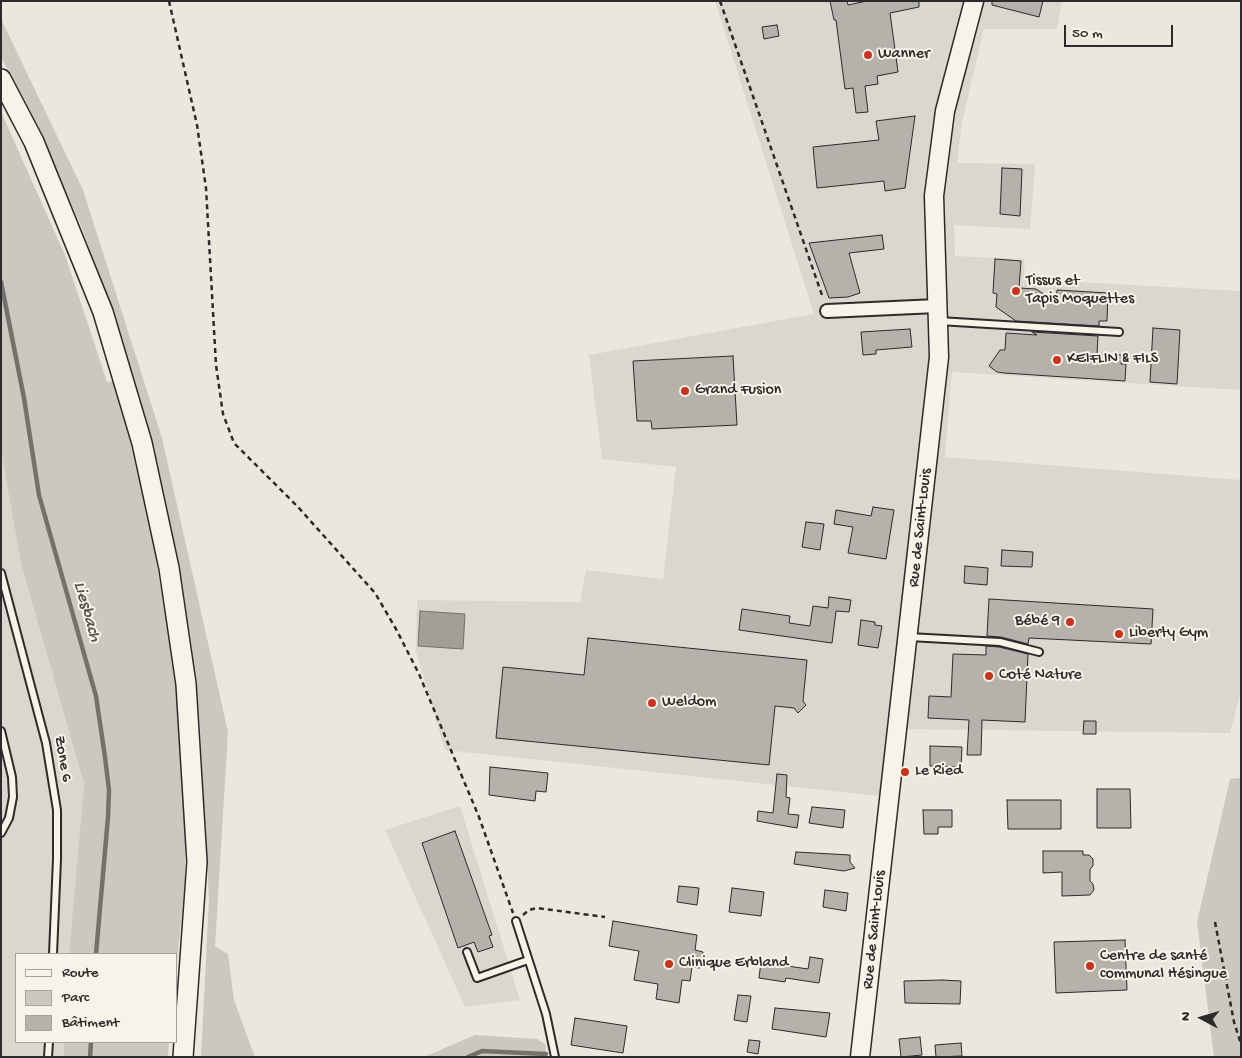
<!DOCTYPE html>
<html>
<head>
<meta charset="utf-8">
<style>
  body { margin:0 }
  #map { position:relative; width:1242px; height:1058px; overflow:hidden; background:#ebe7dd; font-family:"Gochi Hand",sans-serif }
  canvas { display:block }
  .frame { position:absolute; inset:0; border:2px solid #2b2b2b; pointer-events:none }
  .legend { position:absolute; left:15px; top:953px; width:162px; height:90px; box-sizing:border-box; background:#f7f3e8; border:1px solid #a5a39c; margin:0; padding:6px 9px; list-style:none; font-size:15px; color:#2b2b2b }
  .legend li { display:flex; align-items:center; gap:10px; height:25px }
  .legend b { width:25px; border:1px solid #a5a39c }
  .north { position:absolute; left:1177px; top:993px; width:50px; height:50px; -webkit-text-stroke:4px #f7f3e8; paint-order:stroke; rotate:276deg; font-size:14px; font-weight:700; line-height:20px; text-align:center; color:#2b2b2b }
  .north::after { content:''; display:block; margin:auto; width:18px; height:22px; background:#2b2b2b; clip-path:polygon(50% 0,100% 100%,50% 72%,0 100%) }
  .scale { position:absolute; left:1064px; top:25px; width:109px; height:22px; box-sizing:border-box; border:2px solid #2b2b2b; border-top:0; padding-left:6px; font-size:15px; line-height:18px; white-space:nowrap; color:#2b2b2b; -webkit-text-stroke:4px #f7f3e8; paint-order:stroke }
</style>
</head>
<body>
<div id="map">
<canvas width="1242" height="1058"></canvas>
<div class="frame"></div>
<ul class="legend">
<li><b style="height:6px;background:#f7f3e8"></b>Route</li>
<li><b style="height:14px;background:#cbc8bf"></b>Parc</li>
<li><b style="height:14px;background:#b5b2ab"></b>Bâtiment</li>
</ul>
<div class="north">N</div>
<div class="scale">50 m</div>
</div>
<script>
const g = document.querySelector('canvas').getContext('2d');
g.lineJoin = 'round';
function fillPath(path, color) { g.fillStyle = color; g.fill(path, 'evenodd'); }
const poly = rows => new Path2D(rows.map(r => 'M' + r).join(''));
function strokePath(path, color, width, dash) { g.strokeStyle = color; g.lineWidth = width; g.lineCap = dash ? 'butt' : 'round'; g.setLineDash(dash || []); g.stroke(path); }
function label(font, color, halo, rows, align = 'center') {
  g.font = font + ' "Gochi Hand",sans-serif'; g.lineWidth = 4; g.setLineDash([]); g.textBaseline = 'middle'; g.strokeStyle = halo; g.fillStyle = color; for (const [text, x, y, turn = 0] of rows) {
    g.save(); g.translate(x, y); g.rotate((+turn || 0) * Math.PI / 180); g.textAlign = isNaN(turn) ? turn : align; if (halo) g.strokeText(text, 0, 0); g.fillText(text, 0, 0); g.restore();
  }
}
const built = poly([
  [715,1,1062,1,1057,29,984,29,962,122,957,163,1035,164,1030,229,954,225,955,256,1024,259,1025,279,1241,291,1241,390,952,372,945,457,1241,480,1241,691,1230,733,900,729,880,796,445,750,416,651,417,600,580,602,586,570,663,579,676,467,602,459,589,355,814,314],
  [1,450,21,564,84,784,69,954,16,954,16,1042,64,1042,64,1057,1,1057],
  [460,806,520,1000,465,1007,385,830]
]);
const green = poly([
  [1,19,83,190,162,438,228,732,215,946,228,954,234,1000,255,1057,201,1057,209,899,200,725,191,642,175,552,151,437,110,307,82,228,43,140,1,57],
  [1,112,65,255,107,382,114,381,147,505,177,686,185,772,185,881,176,972,176,954,69,954,84,784,21,564,1,450],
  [1241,778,1241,1057,1214,1057,1197,922,1230,779],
  [475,1035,537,1039,545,1044,547,1057,424,1057],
  [64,1042,169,1042,168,1057,64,1057]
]);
const water = poly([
  [420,611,465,614,463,649,418,646,420,611]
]);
const stream = poly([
  [1,282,24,398,39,495,96,696,105,757,109,790,108,817,96,954],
  [90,1057,91,1042],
  [468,1057,482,1051,546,1054]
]);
const building = poly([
  [830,1,847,1,848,5,867,1,919,1,919,7,890,13,898,72,877,76,878,84,865,86,868,112,856,113,853,88,845,89,836,20,834,20,830,1],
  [992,1,1043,1,1039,17,992,5,992,1],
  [777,25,779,36,764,39,762,27,777,25],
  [915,116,905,188,885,191,884,181,817,188,813,147,879,140,876,121,915,116],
  [1002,168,1022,169,1020,216,1000,214,1002,168],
  [882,235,884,249,849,253,860,293,848,297,829,298,809,243,882,235],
  [995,259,1021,261,1019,288,1036,289,1056,302,1057,290,1108,293,1107,321,1099,321,1099,326,1016,321,996,307,997,294,993,293,995,259],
  [1153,328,1180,330,1177,384,1150,382,1153,328],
  [910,329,912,347,876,350,876,354,863,355,861,332,910,329],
  [1032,332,1098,336,1097,354,1122,355,1121,364,1126,364,1125,381,1004,373,997,372,989,366,1000,350,1005,350,1006,333,1037,335,1032,332],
  [733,356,737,425,652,429,651,421,637,421,633,361,733,356],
  [873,507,894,510,886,559,848,553,853,527,834,524,836,510,871,516,873,507],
  [806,522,824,524,820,550,802,547,806,522],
  [1002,550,1033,552,1032,567,1001,566,1002,550],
  [965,566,988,568,987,585,964,583,965,566],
  [829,597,851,600,849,612,836,611,832,643,739,630,742,609,790,616,789,623,810,626,813,606,828,608,829,597],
  [989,599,1153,609,1151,644,1029,638,1028,644,1001,637,987,636,989,599],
  [861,620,875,622,875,625,882,626,878,648,858,645,861,620],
  [588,638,807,660,803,701,806,705,798,713,794,708,775,706,769,765,496,738,503,667,584,675,588,638],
  [986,646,999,647,1028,654,1025,722,982,720,981,755,967,755,969,720,928,718,929,696,951,697,953,654,986,655,986,646],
  [1084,721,1096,721,1096,734,1083,734,1084,721],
  [930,746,962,747,961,767,930,766,930,746],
  [490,767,548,773,546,792,536,791,535,801,489,795,490,767],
  [777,774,787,775,786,797,790,798,788,814,799,815,797,828,757,821,758,811,773,813,777,774],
  [1097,789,1130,789,1131,828,1097,828,1097,789],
  [1007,800,1061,800,1061,829,1008,829,1007,800],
  [812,807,845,810,843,828,809,823,812,807],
  [923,810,952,810,952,827,938,827,938,834,924,834,923,810],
  [455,831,492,935,489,936,493,947,478,952,474,942,458,948,422,843,455,831],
  [1043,851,1083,851,1083,855,1089,855,1093,859,1093,866,1090,869,1090,881,1093,884,1094,890,1090,895,1062,896,1062,872,1043,873,1043,851],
  [796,852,850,855,850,862,855,868,844,871,794,864,796,852],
  [679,886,699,888,697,905,677,902,679,886],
  [732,888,764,892,761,916,729,912,732,888],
  [825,890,848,893,846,911,823,907,825,890],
  [613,921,697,935,695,950,703,952,700,968,692,967,690,981,682,980,679,1003,656,999,658,984,634,980,639,951,609,946,613,921],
  [1125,940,1127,990,1056,993,1054,942,1125,940],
  [810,957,823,959,819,983,786,978,785,982,759,978,761,962,808,969,810,957],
  [942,980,961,981,960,1004,905,1003,904,981,942,980],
  [738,995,751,996,747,1022,734,1020,738,995],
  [775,1008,830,1013,826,1037,772,1029,775,1008],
  [575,1018,627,1026,623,1053,571,1045,575,1018],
  [920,1037,922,1055,901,1057,899,1039,920,1037],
  [749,1040,760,1041,758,1054,747,1052,749,1040],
  [961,1043,962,1056,936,1057,935,1045,961,1043]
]);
const path = poly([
  [169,1,197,125,206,188,216,365,223,414,234,443,298,507,375,593,396,629,419,674,479,817,513,913],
  [720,1,823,298],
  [523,915,529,910,537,908,605,917],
  [1215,922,1234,1022,1241,1044]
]);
const service = poly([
  [939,321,1119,332],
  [1,573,46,743,57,810,57,859,53,954],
  [909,637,1000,642,1039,652],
  [1,731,12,777,13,797,9,818,1,833],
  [516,921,546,1014,555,1057],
  [467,952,477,978,528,960],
  [48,1057,49,1042]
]);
const minor = poly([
  [827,311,937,306]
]);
const secondary = poly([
  [860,1057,939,357,934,196,945,111,974,1]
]);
const primary = poly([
  [1,79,34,142,103,312,142,443,169,568,186,684,197,862,183,1057]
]);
const markers = [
  [868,55,5,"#c8321e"],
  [1016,291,5,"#c8321e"],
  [1057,360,5,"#c8321e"],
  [685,391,5,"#c8321e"],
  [1070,622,5,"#c8321e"],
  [1119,634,5,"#c8321e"],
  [989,676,5,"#c8321e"],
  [652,703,5,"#c8321e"],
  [905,772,5,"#c8321e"],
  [669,964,5,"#c8321e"],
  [1090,966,5,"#c8321e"]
];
const poiNames = [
  ["Wanner",878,55],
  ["Tissus et",1026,282],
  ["Tapis Moquettes",1026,300],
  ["KEIFLIN & FILS",1067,360],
  ["Grand Fusion",695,391],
  ["Bébé 9",1060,622,"right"],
  ["Liberty Gym",1129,634],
  ["Coté Nature",999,676],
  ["Weldom",662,703],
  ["Le Ried",915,772],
  ["Centre de santé",1100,957],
  ["communal Hésingue",1100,975],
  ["Clinique Erbland",679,964]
];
const streetNames = [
  ["Rue de Saint-Louis",921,528,-84],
  ["Zone 6",62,759,80],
  ["Rue de Saint-Louis",875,930,-84]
];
const waterNames = [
  ["Liesbach",86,612,74]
];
fillPath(built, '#dbd7ce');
fillPath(green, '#cbc8bf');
fillPath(water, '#a29f98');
strokePath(water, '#72716c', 1);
strokePath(stream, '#72716c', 4.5);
fillPath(building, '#b5b2ab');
strokePath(building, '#2b2b2b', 1);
strokePath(service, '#2b2b2b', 10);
strokePath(minor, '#2b2b2b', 16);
strokePath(secondary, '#2b2b2b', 21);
strokePath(primary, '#2b2b2b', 22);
strokePath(path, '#2b2b2b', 2.5, [5, 4]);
strokePath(service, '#f7f3e8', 6);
strokePath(minor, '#f7f3e8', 12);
strokePath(secondary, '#f7f3e8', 18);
strokePath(primary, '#f7f3e8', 19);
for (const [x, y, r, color] of markers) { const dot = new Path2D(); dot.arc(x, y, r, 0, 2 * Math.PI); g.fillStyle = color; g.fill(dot); strokePath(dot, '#f7f3e8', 2); }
label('16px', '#2b2b2b', '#f7f3e8', poiNames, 'left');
label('16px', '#2b2b2b', '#f7f3e8', streetNames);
label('italic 18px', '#555451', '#f7f3e8', waterNames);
</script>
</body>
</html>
